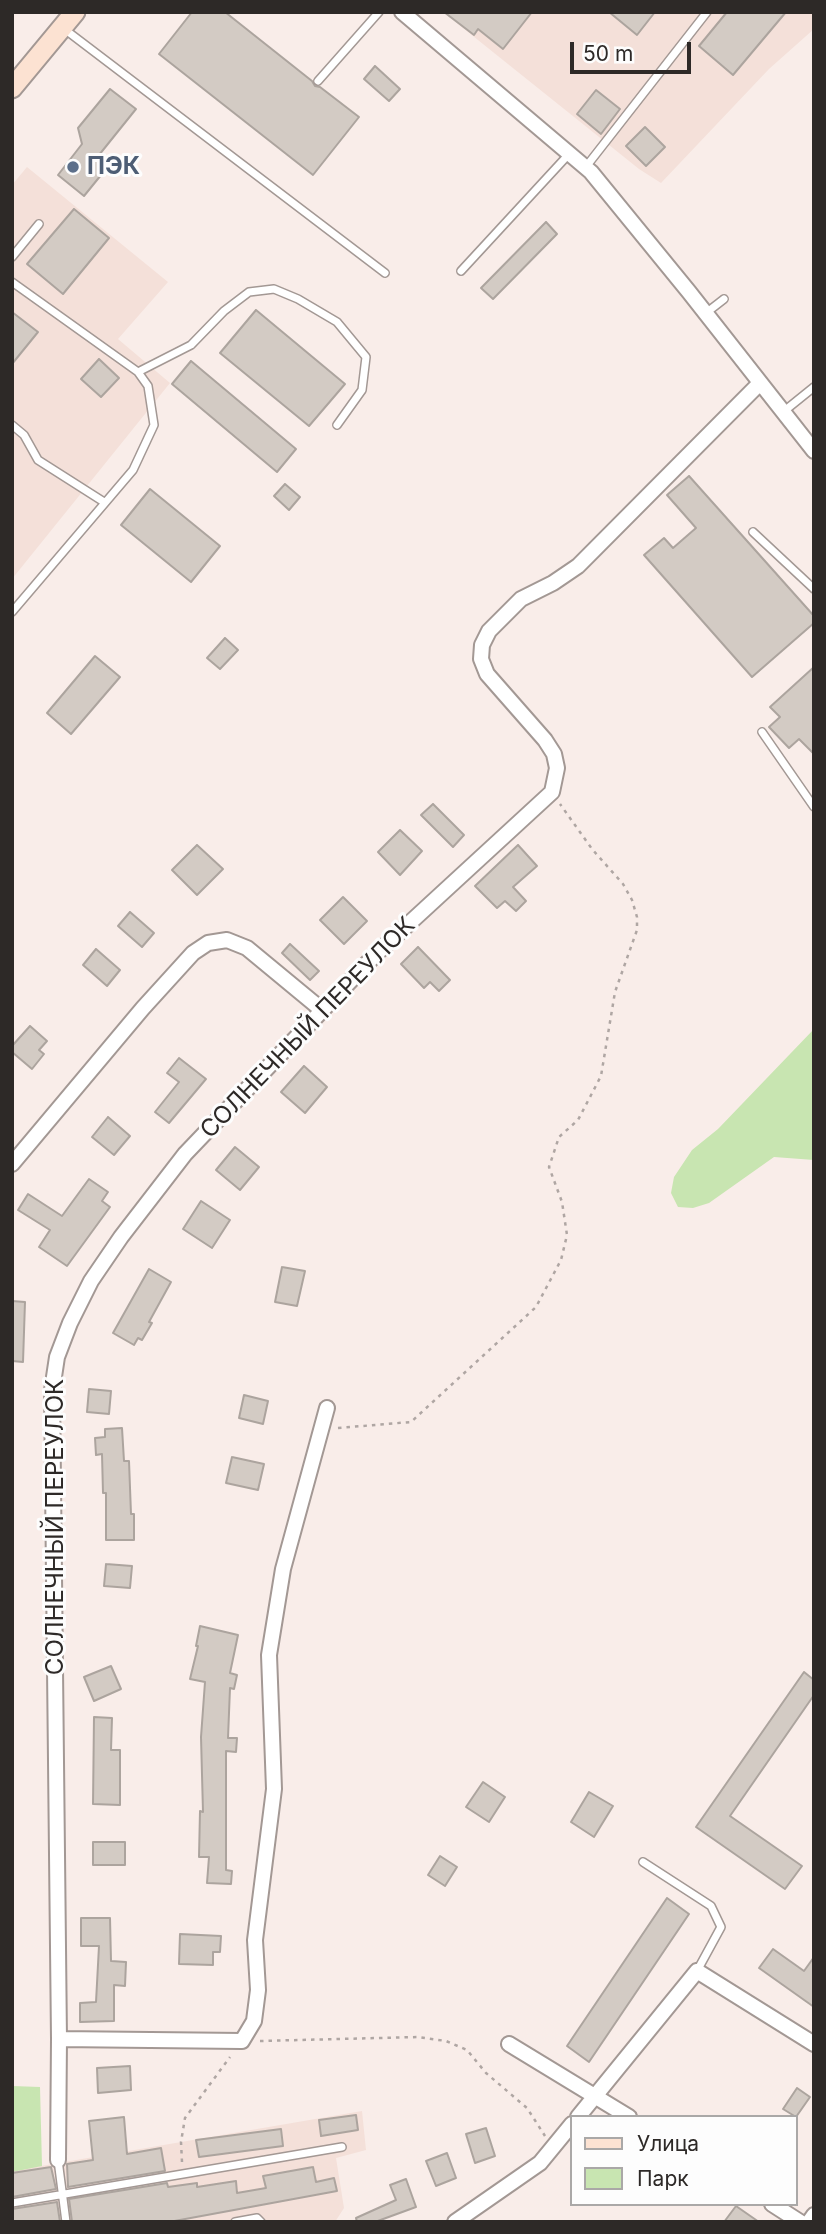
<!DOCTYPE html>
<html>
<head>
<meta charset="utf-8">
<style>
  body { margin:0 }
  #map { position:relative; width:826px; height:2234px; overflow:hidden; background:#f9ede9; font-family:Inter,sans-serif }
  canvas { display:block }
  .frame { position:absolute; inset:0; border:14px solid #2d2927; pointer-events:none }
  .legend { position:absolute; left:570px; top:2115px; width:228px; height:91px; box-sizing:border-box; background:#fdfdfd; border:2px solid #aaa8a7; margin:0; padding:9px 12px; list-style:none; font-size:21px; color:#2d2927 }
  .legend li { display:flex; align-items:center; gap:14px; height:35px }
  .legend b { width:35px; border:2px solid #aaa8a7 }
  .scale { position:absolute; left:570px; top:42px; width:121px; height:32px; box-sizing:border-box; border:4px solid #2d2927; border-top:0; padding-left:9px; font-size:21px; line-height:24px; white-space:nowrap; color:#2d2927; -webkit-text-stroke:5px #fdfdfd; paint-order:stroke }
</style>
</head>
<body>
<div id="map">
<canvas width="826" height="2234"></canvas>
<div class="frame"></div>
<ul class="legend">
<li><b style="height:9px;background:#fce2d2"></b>Улица</li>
<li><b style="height:19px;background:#c8e5b1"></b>Парк</li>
</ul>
<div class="scale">50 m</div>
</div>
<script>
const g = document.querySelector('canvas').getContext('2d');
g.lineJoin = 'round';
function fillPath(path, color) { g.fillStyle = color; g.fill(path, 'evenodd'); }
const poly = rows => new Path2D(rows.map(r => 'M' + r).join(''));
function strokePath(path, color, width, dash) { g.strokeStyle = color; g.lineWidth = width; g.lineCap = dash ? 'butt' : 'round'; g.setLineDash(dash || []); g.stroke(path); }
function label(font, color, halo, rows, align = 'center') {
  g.font = font + ' Inter,sans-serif'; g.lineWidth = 6; g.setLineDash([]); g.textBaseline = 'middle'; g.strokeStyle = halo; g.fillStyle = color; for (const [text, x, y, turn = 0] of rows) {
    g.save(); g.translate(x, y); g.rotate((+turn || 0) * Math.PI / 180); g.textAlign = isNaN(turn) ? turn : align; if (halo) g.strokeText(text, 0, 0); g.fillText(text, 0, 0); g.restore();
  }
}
const built = poly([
  [443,12,814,12,814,29,769,69,661,183,639,169],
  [27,167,168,282,118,339,170,383,12,579,12,185],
  [362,2111,366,2150,336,2158,344,2208,335,2222,12,2222,12,2171]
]);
const green = poly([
  [814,1029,814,1160,774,1157,709,1203,693,1208,678,1207,671,1193,674,1177,692,1150,718,1129],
  [12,2086,40,2087,42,2166,12,2172]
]);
const building = poly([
  [192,12,225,12,312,81,315,86,320,87,359,117,313,175,159,54,192,12],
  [444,12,532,12,503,49,478,29,474,35,444,12],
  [609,12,655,12,637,35,609,12],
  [727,12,786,12,733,75,699,46,727,12],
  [375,66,400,89,389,101,364,79,375,66],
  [110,89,136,109,99,155,110,164,84,196,58,175,82,144,78,128,110,89],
  [596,90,620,109,601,134,577,114,596,90],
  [645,127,665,147,646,166,626,146,645,127],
  [74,209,109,238,63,294,27,264,74,209],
  [546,222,557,234,493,299,481,288,546,222],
  [256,310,345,384,309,426,220,353,256,310],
  [12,312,38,332,12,364,12,312],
  [99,359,119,378,101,397,81,379,99,359],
  [191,361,296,449,277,472,172,384,191,361],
  [689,476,814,616,814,623,752,677,644,555,664,538,673,548,696,528,667,495,689,476],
  [285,484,300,497,289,510,274,496,285,484],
  [150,489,220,546,191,582,121,525,150,489],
  [225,638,238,650,220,669,207,658,225,638],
  [95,656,120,677,71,734,47,713,95,656],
  [814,667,814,754,799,739,789,748,769,727,780,717,770,707,814,667],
  [433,804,464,835,453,847,421,815,433,804],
  [400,830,422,851,400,875,378,852,400,830],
  [197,845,223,869,197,895,172,870,197,845],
  [518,845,537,866,513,887,526,901,516,911,505,901,497,908,475,886,518,845],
  [343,897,367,921,344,944,320,920,343,897],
  [130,912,154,933,142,947,118,926,130,912],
  [290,944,319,971,310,980,282,953,290,944],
  [418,947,450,980,439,991,430,982,424,988,401,964,418,947],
  [96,949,120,970,107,986,83,965,96,949],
  [30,1026,47,1041,39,1050,44,1054,32,1069,12,1052,12,1046,30,1026],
  [179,1058,206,1079,169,1123,155,1112,179,1082,167,1073,179,1058],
  [304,1066,327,1087,305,1113,281,1092,304,1066],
  [108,1117,130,1136,114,1155,92,1137,108,1117],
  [235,1147,259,1167,240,1190,216,1170,235,1147],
  [89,1179,108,1192,102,1201,110,1207,67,1266,39,1247,50,1230,18,1210,28,1194,62,1216,89,1179],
  [201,1201,230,1220,212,1248,183,1229,201,1201],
  [282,1267,305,1271,297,1306,275,1302,282,1267],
  [149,1269,171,1282,149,1322,152,1323,142,1340,138,1338,134,1345,113,1333,149,1269],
  [12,1301,25,1302,23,1362,12,1361,12,1301],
  [89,1389,111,1391,109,1414,87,1412,89,1389],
  [244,1395,268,1401,263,1424,239,1418,244,1395],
  [122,1428,124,1461,129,1461,131,1514,134,1514,134,1540,106,1540,106,1493,103,1493,102,1454,96,1455,95,1438,105,1437,105,1429,122,1428],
  [232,1457,264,1464,258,1490,226,1483,232,1457],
  [106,1564,132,1566,130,1588,104,1586,106,1564],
  [200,1626,238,1635,230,1673,237,1675,234,1689,230,1688,228,1738,237,1738,236,1752,226,1751,226,1870,232,1871,231,1884,207,1883,209,1857,199,1857,200,1811,203,1812,201,1737,205,1682,190,1679,198,1646,196,1646,200,1626],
  [111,1666,121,1689,94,1701,84,1677,111,1666],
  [804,1672,814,1680,814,1695,730,1816,802,1866,785,1889,696,1827,804,1672],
  [94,1717,112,1718,111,1750,120,1750,120,1805,93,1804,94,1717],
  [483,1782,505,1797,489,1822,466,1807,483,1782],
  [589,1792,613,1806,594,1837,571,1822,589,1792],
  [93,1842,125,1842,125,1865,93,1865,93,1842],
  [440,1856,457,1867,445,1886,428,1875,440,1856],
  [667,1898,689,1914,589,2062,567,2046,667,1898],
  [81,1918,110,1918,111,1961,126,1962,125,1986,114,1985,114,2021,80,2022,80,2003,96,2002,99,1946,81,1946,81,1918],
  [180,1934,221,1936,220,1952,213,1952,213,1965,179,1964,180,1934],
  [773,1949,804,1971,814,1957,814,2007,759,1968,773,1949],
  [130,2066,131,2090,98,2093,97,2068,130,2066],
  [797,2088,810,2097,796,2117,783,2109,797,2088],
  [356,2115,358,2130,321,2136,319,2120,356,2115],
  [124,2117,127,2154,161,2148,165,2171,68,2187,67,2164,93,2160,89,2121,124,2117],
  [486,2128,495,2156,475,2163,466,2134,486,2128],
  [281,2129,283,2146,199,2157,196,2140,281,2129],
  [447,2153,456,2178,436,2186,426,2161,447,2153],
  [51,2167,56,2189,12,2197,12,2173,51,2167],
  [313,2167,316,2182,334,2178,337,2191,169,2222,72,2222,69,2199,167,2183,168,2187,197,2183,197,2187,236,2181,237,2193,266,2188,263,2176,313,2167],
  [406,2179,416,2207,375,2222,357,2222,356,2218,396,2200,390,2185,406,2179],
  [57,2202,60,2222,12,2222,12,2209,57,2202],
  [736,2206,759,2222,724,2222,736,2206]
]);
const path = poly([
  [338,1428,411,1422,536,1307,561,1260,567,1235,562,1202,549,1167,559,1137,578,1120,601,1076,615,992,637,930,637,917,632,900,623,884,592,849,560,804],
  [260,2041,418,2037,446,2041,467,2050,486,2073,527,2108,545,2136],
  [182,2162,181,2142,185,2118,230,2057]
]);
const lane = poly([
  [63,28,385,273],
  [318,81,379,12],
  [585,168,707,12],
  [12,257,39,224],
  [461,271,569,154],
  [12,282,138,372,148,386,154,425,133,470,12,612],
  [706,313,724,299],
  [138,372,191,345,224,311,249,292,274,289,298,299,337,322,366,357,362,390,337,425],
  [783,412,814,387],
  [12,425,24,435,38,460,104,502],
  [753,532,814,589],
  [762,732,814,807],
  [643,1862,711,1906,721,1927,697,1971],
  [58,2160,66,2222],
  [12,2203,342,2147],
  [235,2222,257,2218,261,2222]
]);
const street = poly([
  [402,12,591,172,689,292,814,451],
  [12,1164,143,1008,193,953,208,943,227,940,247,948,322,1010],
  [59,2039,242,2041,254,2021,258,1990,255,1940,274,1789,269,1655,283,1569,327,1408],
  [509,2044,629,2117],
  [578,2117,697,1971,814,2044],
  [58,2160,59,2039,52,1390,57,1357,70,1323,91,1281,121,1237,185,1154,377,953,552,792,557,768,554,754,545,740,487,674,481,659,482,645,489,631,521,599,553,583,578,566,760,383],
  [772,2204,800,2222],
  [455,2222,540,2163,572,2124],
  [809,2222,814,2215]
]);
const secondary = poly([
  [12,88,75,12]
]);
const markers = [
  [73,167,7,"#5c6f8a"]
];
const serviceNames = [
  ["ПЭК",87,167]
];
const streetNames = [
  ["СОЛНЕЧНЫЙ ПЕРЕУЛОК",308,1028,-46],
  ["СОЛНЕЧНЫЙ ПЕРЕУЛОК",56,1527,-90]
];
fillPath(built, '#f4e0d9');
fillPath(green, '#c8e5b1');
fillPath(building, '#d3cbc4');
strokePath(building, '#aca49e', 2);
strokePath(lane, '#a39894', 10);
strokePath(street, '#a39894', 18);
strokePath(secondary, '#a39894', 23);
strokePath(path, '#afa6a3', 2.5, [3.5, 5]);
strokePath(lane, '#fff', 7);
strokePath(street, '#fff', 14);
strokePath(secondary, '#fce2d2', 19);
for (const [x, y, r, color] of markers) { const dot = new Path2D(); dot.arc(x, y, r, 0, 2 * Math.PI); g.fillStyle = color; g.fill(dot); strokePath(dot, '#fdfdfd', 2.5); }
label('bold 24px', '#4e5e75', '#fdfdfd', serviceNames, 'left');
label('24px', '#2d2927', '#fdfdfd', streetNames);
</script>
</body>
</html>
